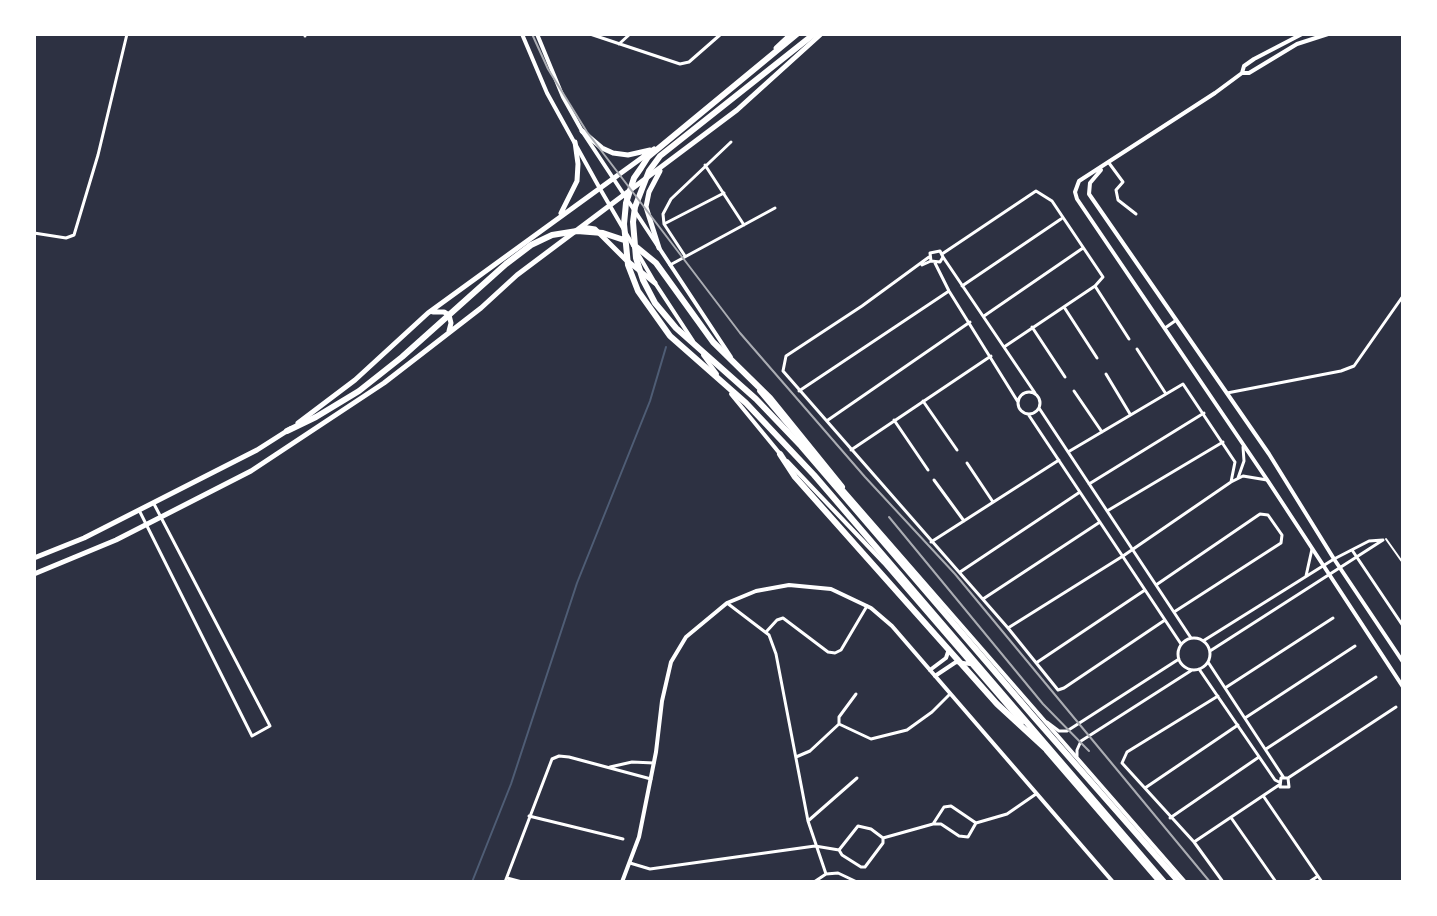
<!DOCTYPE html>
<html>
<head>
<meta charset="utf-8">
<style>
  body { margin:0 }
  #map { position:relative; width:1437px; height:916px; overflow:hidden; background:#2d3142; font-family:"DM Sans",sans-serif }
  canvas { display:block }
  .frame { position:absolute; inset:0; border:36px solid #fff; pointer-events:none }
</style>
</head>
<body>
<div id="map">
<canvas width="1437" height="916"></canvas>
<div class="frame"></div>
</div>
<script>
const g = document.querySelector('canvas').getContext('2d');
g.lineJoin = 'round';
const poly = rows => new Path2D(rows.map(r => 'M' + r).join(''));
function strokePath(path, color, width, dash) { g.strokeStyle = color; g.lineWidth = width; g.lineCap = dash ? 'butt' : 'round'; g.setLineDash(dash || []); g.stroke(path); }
const stream = poly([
  [472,882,511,784,577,583,650,401,666,347]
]);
const service = poly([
  [1386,539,1403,563]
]);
const minor = poly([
  [305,34,305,36],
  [590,34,680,64,689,62,721,34],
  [619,44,630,34],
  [1109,163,1123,182,1116,190,1118,200,1136,214],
  [705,165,744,225],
  [664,224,724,193],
  [34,233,66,238,74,235,98,155,127,34],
  [942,254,1036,191,1052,201,1103,277,1095,286,1004,347],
  [685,256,664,224,663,214,671,199,731,142],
  [929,257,862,306,786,356,783,371,1008,628,1058,690,1064,688,1165,620],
  [943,257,1035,393],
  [935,263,949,291,1018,402],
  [670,265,775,208],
  [922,265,931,261,940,262,943,257,940,251,930,253,931,261],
  [962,286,1061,219],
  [1095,286,1129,339],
  [1064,307,1097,358],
  [984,316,1083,248],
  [1032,327,1065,377],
  [1165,328,1175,321],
  [1137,349,1166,394],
  [1106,374,1130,414],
  [799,391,949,291],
  [1074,391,1102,432],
  '1018 403a11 11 0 1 1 22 0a11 11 0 1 1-22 0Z',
  [1227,393,1341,371,1354,366,1403,296],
  [923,401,957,450],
  [1039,408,1191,638],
  [1028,414,1181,644],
  [828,420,970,322],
  [894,420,928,470],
  [851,450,991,356],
  [1068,452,1183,384,1235,462,1231,482],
  [967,463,993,502],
  [1238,478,1244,461,1243,447],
  [934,480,964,521],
  [1089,484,1204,413],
  [139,510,252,736,270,726,154,504],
  [1107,511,1223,442],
  [931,542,1059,460],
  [1352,550,1403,626],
  [960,572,1080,492],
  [1306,576,1312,549],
  [1156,585,1260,514,1268,515,1282,535,1281,543,1174,612],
  [983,599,1100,522],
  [727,603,769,635,776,654,808,821,826,874],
  [1008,628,1123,556,1231,482,1243,476,1267,480],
  [766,632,777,620,783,618,828,652,835,653,841,650,867,606],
  '1178 654a16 16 0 1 1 32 0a16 16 0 1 1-32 0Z',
  [1203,641,1334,559,1369,541,1383,540,1210,651],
  [1208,662,1284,778],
  [1036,663,1145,590],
  [1199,669,1275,780,1279,782],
  [1225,688,1333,618],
  [1218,696,1127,752,1122,763,1194,842,1223,882],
  [1245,718,1355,646],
  [1047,722,1059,731,1067,731,1179,659],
  [839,724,839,717,856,694],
  [1266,749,1376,677],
  [1077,756,1077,750,1081,741,1192,670],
  [796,757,810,751,839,724,871,739,907,730,932,712,950,694],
  [610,767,632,762,654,763],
  [1288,778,1289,787,1280,787,1281,778,1288,778,1396,707],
  [1145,788,1238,725],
  [1264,797,1322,882],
  [529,816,623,839],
  [1170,818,1259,757],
  [1232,819,1276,882],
  [808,821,857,778],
  [976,823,1007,814,1036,794],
  [883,838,933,824,941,824,959,836,968,837,976,823,951,806,944,807,933,824],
  [1194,842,1279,785],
  [630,863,650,869,815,846,839,850,842,855,861,867,865,867,883,843,883,838,871,829,858,826,839,850],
  [507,878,522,882],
  [505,882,552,759,559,756,569,757,651,779],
  [814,882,826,874,838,873,857,882],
  [1309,882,1318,876]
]);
const tertiary = poly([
  [1302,34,1254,59,1244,66,1242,73,1215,93,1079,181,1075,192,1077,199,1268,481,1403,687],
  [1242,73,1249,73,1297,44,1328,34],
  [1101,170,1090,183,1089,194,1269,454,1334,559,1403,662],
  [622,882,639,837,656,752,662,701,671,662,686,637,727,603,756,591,789,585,831,589,871,608,892,626,1113,882]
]);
const secondary = poly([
  [522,34,547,93,599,187,655,283,693,341],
  [537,34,563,97,582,131,731,357],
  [703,355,717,374],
  [759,391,803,443],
  [731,394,781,455],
  [787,461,884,563,1022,723],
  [840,486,1185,882],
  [930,670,946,658,949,649],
  [935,676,956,662,970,664],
  [1046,751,1159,882]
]);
const primary = poly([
  [776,48,791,34],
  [582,131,602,148,613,153,628,155,650,150],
  [561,213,577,181,578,164,575,142],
  [582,227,595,229,625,259,655,283],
  [659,248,646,207,649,192,660,171],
  [433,312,444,312,449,315,451,323,449,331],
  [298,423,355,380,428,313,654,149],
  [34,558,84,538,257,450,290,429],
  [34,574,116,540,251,471,384,383,481,308,517,275,737,110,821,34]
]);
const motorway = poly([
  [797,34,648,157,641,168,634,178,626,203,624,224,628,265,638,291,670,336,746,403,814,475,1164,882],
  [814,34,660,156,649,171,635,207,633,222,636,258,643,280,655,303,676,328,756,399,801,446,1033,716,1179,882],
  [634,245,656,263,713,342,770,398,842,487],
  [287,431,316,417,359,391,402,357,506,264,531,245,552,235,577,231,603,233,624,240],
  [780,454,795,477,997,704,1047,750]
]);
const tram = poly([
  [532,34,548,69,587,132,740,333,865,477,955,574,1210,882],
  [889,517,1043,704,1089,751]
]);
strokePath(stream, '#4f5d75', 2);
strokePath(service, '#fff', 2);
strokePath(minor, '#fff', 3);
strokePath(tertiary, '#fff', 4);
strokePath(secondary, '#fff', 4);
strokePath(primary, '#fff', 5);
strokePath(motorway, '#fff', 6);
strokePath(tram, '#abadb3', 2);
</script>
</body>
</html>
